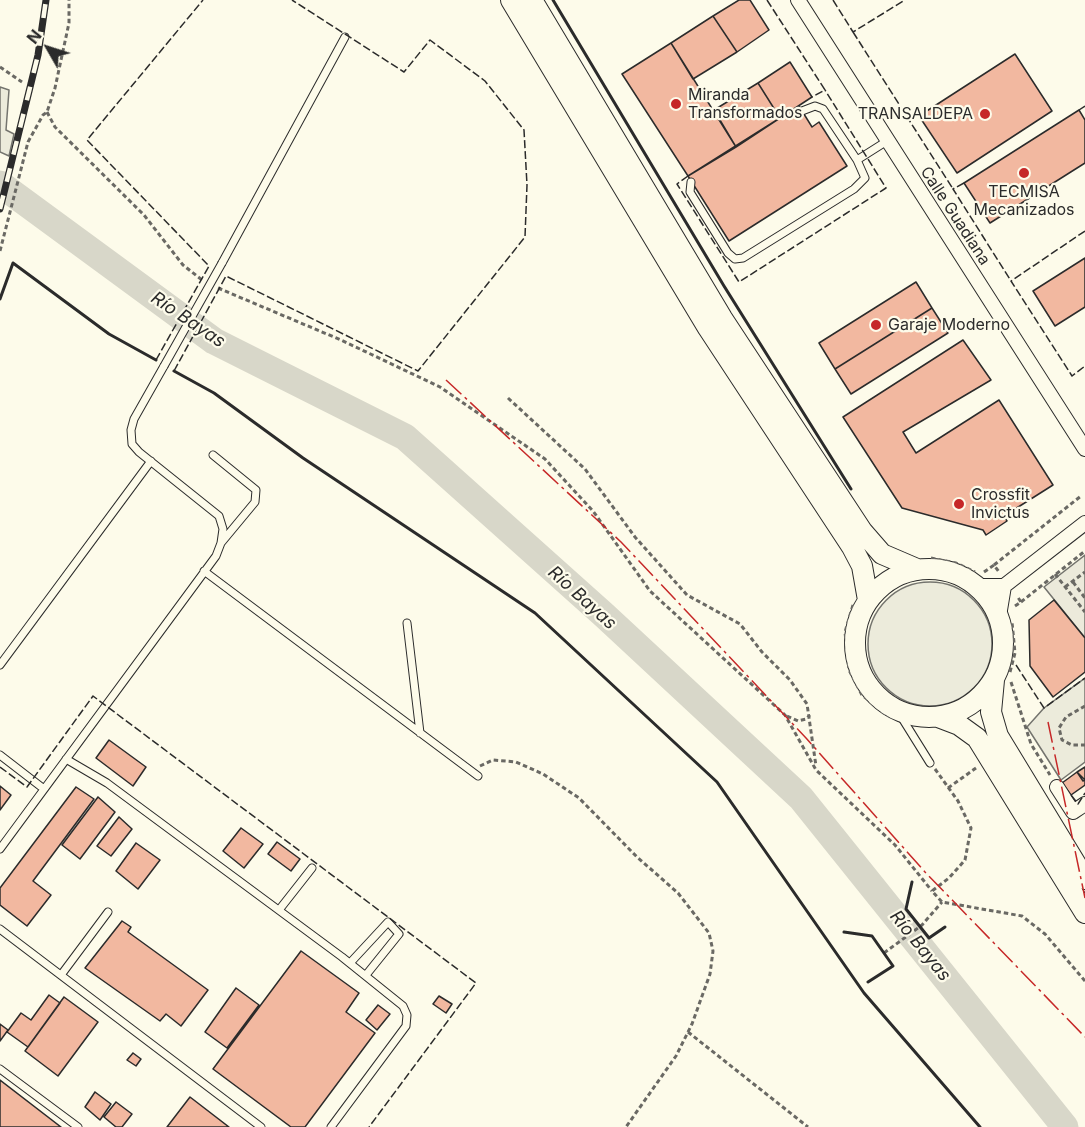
<!DOCTYPE html>
<html>
<head>
<meta charset="utf-8">
<style>
  body { margin:0 }
  #map { position:relative; width:1085px; height:1127px; overflow:hidden; background:#fdfbea; font-family:Inter,sans-serif }
  canvas { display:block }
  .north { position:absolute; left:18px; top:18px; width:60px; height:60px; -webkit-text-stroke:4px #fdfbea; paint-order:stroke; rotate:309deg; font-size:16px; font-weight:700; line-height:24px; text-align:center; color:#2b2b2b }
  .north::after { content:''; display:block; margin:auto; width:21px; height:27px; background:#2b2b2b; clip-path:polygon(50% 0,100% 100%,50% 72%,0 100%) }
</style>
</head>
<body>
<div id="map">
<canvas width="1085" height="1127"></canvas>
<div class="north">N</div>
</div>
<script>
const g = document.querySelector('canvas').getContext('2d');
g.lineJoin = 'round';
function fillPath(path, color) { g.fillStyle = color; g.fill(path, 'evenodd'); }
const poly = rows => new Path2D(rows.map(r => 'M' + r).join(''));
function strokePath(path, color, width, dash) { g.strokeStyle = color; g.lineWidth = width; g.lineCap = dash ? 'butt' : 'round'; g.setLineDash(dash || []); g.stroke(path); }
function label(font, color, halo, rows, align = 'center') {
  g.font = font + ' Inter,sans-serif'; g.lineWidth = 4.5; g.setLineDash([]); g.textBaseline = 'middle'; g.strokeStyle = halo; g.fillStyle = color; for (const [text, x, y, turn = 0] of rows) {
    g.save(); g.translate(x, y); g.rotate((+turn || 0) * Math.PI / 180); g.textAlign = isNaN(turn) ? turn : align; if (halo) g.strokeText(text, 0, 0); g.fillText(text, 0, 0); g.restore();
  }
}
const green = poly([
  [0,87,9,90,6,130,14,134,9,156,0,152,0,87],
  '868 644a62 62 0 1 1 124 0a62 62 0 1 1-124 0Z',
  [1085,678,1085,762,1061,780,1027,727,1044,708,1085,678]
]);
const parking = poly([
  [1085,555,1085,638,1044,587,1085,555]
]);
const river = poly([
  [0,184,214,341,405,437,604,615,801,798,1065,1127]
]);
const building = poly([
  [739,0,750,0,769,30,737,52,713,16,739,0],
  [713,16,737,52,693,79,671,43,713,16],
  [671,43,736,147,688,176,622,74,671,43],
  [1015,54,1052,111,957,173,919,116,1015,54],
  [790,62,812,97,780,118,758,83,790,62],
  [758,83,780,118,736,147,714,110,758,83],
  [799,106,812,127,819,122,847,166,729,241,688,176,799,106],
  [1079,110,1085,120,1085,163,990,223,964,183,1079,110],
  [1085,258,1085,307,1055,326,1033,291,1085,258],
  [916,282,932,308,835,369,819,343,916,282],
  [932,308,948,333,851,394,835,369,932,308],
  [963,340,991,380,903,432,916,453,999,400,1053,485,1004,516,1007,521,986,535,983,530,902,508,843,417,963,340],
  [1054,600,1085,638,1085,672,1053,697,1030,666,1029,620,1054,600],
  [109,740,146,767,133,786,96,758,109,740],
  [1085,767,1085,780,1083,781,1077,772,1085,767],
  [1077,772,1085,780,1085,785,1071,795,1062,783,1077,772],
  [0,786,11,795,0,810,0,786],
  [76,787,94,799,33,881,51,895,27,926,0,905,0,888,76,787],
  [98,797,115,812,80,859,62,845,98,797],
  [119,817,132,829,111,856,97,846,119,817],
  [241,828,263,844,244,868,223,851,241,828],
  [277,842,300,859,291,871,268,854,277,842],
  [136,843,160,860,138,889,116,871,136,843],
  [122,921,131,927,128,932,208,990,181,1026,166,1014,160,1021,85,968,122,921],
  [301,951,359,993,346,1012,375,1033,305,1127,291,1127,213,1069,301,951],
  [236,988,259,1005,227,1048,205,1032,236,988],
  [49,995,60,1003,28,1047,7,1032,21,1013,31,1020,49,995],
  [439,996,452,1004,446,1013,433,1004,439,996],
  [64,997,98,1022,58,1076,25,1051,64,997],
  [378,1005,390,1014,377,1030,366,1020,378,1005],
  [0,1024,8,1030,0,1041,0,1024],
  [133,1053,141,1059,136,1066,127,1060,133,1053],
  [0,1080,61,1127,0,1127,0,1080],
  [95,1092,111,1104,100,1120,85,1107,95,1092],
  [190,1097,229,1127,167,1127,190,1097],
  [116,1102,132,1114,122,1127,116,1127,104,1117,116,1102]
]);
const path = poly([
  [0,67,22,82],
  [47,112,55,127,144,215,183,265,202,280],
  [0,251,28,142,43,115,47,112,55,88,69,23,69,0],
  [218,288,341,340,440,387,545,459,593,511,650,591,785,715,816,770,895,845,932,891],
  [508,398,585,469,635,537,687,595,740,624,762,652,790,680,807,704,816,766],
  [931,558,956,563,975,572],
  [994,565,1081,496],
  [984,572,994,565,999,572],
  [1055,574,1085,612],
  [1073,582,1085,598],
  [1065,587,1085,572],
  [1021,602,1085,551],
  [853,605,845,632,849,670,862,695,888,716],
  [1015,606,1021,602,1017,596],
  [1010,672,1015,653,1012,622],
  [1011,682,1031,744,1050,775],
  [1085,706,1066,717,1059,728,1062,740,1072,745,1085,745],
  [787,716,798,721,806,719,810,715],
  [480,766,493,760,516,762,543,774,579,798,637,857,678,893,709,933,713,951,710,974,692,1024,676,1056,626,1127],
  [935,769,958,801,971,828,965,860,949,878,932,891,942,902,1022,916,1045,934,1085,981],
  [948,788,976,768],
  [884,953,922,925,942,902],
  [688,1032,808,1127]
]);
const lane = poly([
  [802,111,815,106,823,109,857,160],
  [691,182,690,192,728,253,735,259,743,258,854,189,865,178,857,160,887,141],
  [222,263,345,37],
  [213,455,256,490,255,502,221,543],
  [204,571,478,776],
  [407,623,420,733],
  [0,665,151,461],
  [897,710,930,763],
  [0,755,44,789],
  [66,759,107,783,342,957,403,1006,407,1015,406,1026,331,1127],
  [0,849,216,556,221,543,223,529,219,516,139,452,132,444,131,430,134,419,164,366],
  [279,910,312,868],
  [0,929,261,1127],
  [350,963,388,922,399,934,366,975],
  [61,975,108,912],
  [0,1069,78,1127]
]);
const street = poly([
  [798,0,1085,449],
  [977,586,1004,586,1085,523],
  [999,616,1004,586],
  [1057,787,1073,812,1085,804]
]);
const secondary = poly([
  [511,0,708,328,852,547,862,566,868,600],
  [532,0,722,318,862,531,882,554,917,569],
  '855 643a74 74 0 1 1 148 0a74 74 0 1 1-148 0Z',
  [994,680,991,712,998,736,1085,879],
  [938,717,959,725,977,738,1085,913]
]);
const rail = poly([
  [0,209,38,55,46,0]
]);
const laneBridge = poly([
  [164,366,222,263]
]);
const fence = poly([
  [767,0,825,90,812,97],
  [833,0,853,32,905,0],
  [853,32,953,189],
  [1079,110,1085,106],
  [688,176,677,184,739,282,886,188,825,90],
  [964,183,953,189,1011,281],
  [1085,231,1011,281,1072,376,1085,366],
  [156,360,209,266,87,140,203,0],
  [174,371,226,276,418,371,525,237,527,185,524,130,485,81,430,40,404,72,292,0],
  [1016,665,1044,708,1085,678],
  [0,767,27,787,93,696,476,983,369,1127],
  [1071,795,1078,804,1085,793]
]);
const wall = poly([
  [553,0,724,286,851,489],
  [0,299,13,263,109,334,156,360],
  [174,371,214,393,303,458,535,613,717,782,864,993,980,1127],
  [912,882,906,909,929,938,945,927],
  [844,932,872,936,893,966,868,982]
]);
const power = poly([
  [446,380,621,542,806,738,925,872,1085,1037],
  [1048,722,1085,898]
]);
const markers = [
  [676,104,6,"#c62828"],
  [985,114,6,"#c62828"],
  [1024,173,6,"#c62828"],
  [876,325,6,"#c62828"],
  [959,504,6,"#c62828"]
];
const poiNames = [
  ["Miranda",688,95],
  ["Transformados",688,113],
  ["TRANSALDEPA",973,114,"right"],
  ["TECMISA",1024,192,"center"],
  ["Mecanizados",1024,210,"center"],
  ["Garaje Moderno",888,325],
  ["Crossfit",971,495],
  ["Invictus",971,513]
];
const streetNames = [
  ["Calle Guadiana",955,216,57]
];
const waterNames = [
  ["Río Bayas",188,320,34],
  ["Río Bayas",582,598,42],
  ["Río Bayas",920,946,51]
];
fillPath(green, '#ecebdb');
strokePath(green, '#74746e', 1.5);
fillPath(parking, '#eceadb');
strokePath(parking, '#74746e', 1.5);
strokePath(river, '#d8d7c9', 27);
fillPath(building, '#f2b8a0');
strokePath(building, '#2b2b2b', 1.5);
strokePath(lane, '#2b2b2b', 9);
strokePath(street, '#2b2b2b', 16);
strokePath(secondary, '#2b2b2b', 22);
strokePath(path, '#6a6964', 3, [4.5, 3]);
strokePath(lane, '#fdfbea', 7);
strokePath(street, '#fdfbea', 14);
strokePath(secondary, '#fdfbea', 20);
strokePath(rail, '#2b2b2b', 7);
strokePath(rail, '#fdfbea', 4.5, [14]);
strokePath(laneBridge, '#2b2b2b', 9, []);
strokePath(laneBridge, '#fdfbea', 7);
strokePath(fence, '#2b2b2b', 1.5, [8, 3]);
strokePath(wall, '#2b2b2b', 3);
strokePath(power, '#c62828', 1.5, [21, 4.5, 3, 4.5]);
for (const [x, y, r, color] of markers) { const dot = new Path2D(); dot.arc(x, y, r, 0, 2 * Math.PI); g.fillStyle = color; g.fill(dot); strokePath(dot, '#fdfbea', 2); }
label('16px', '#2b2b2b', '#fdfbea', poiNames, 'left');
label('16px', '#2b2b2b', '#fdfbea', streetNames);
label('italic 18px', '#2b2b2b', '#fdfbea', waterNames);
</script>
</body>
</html>
